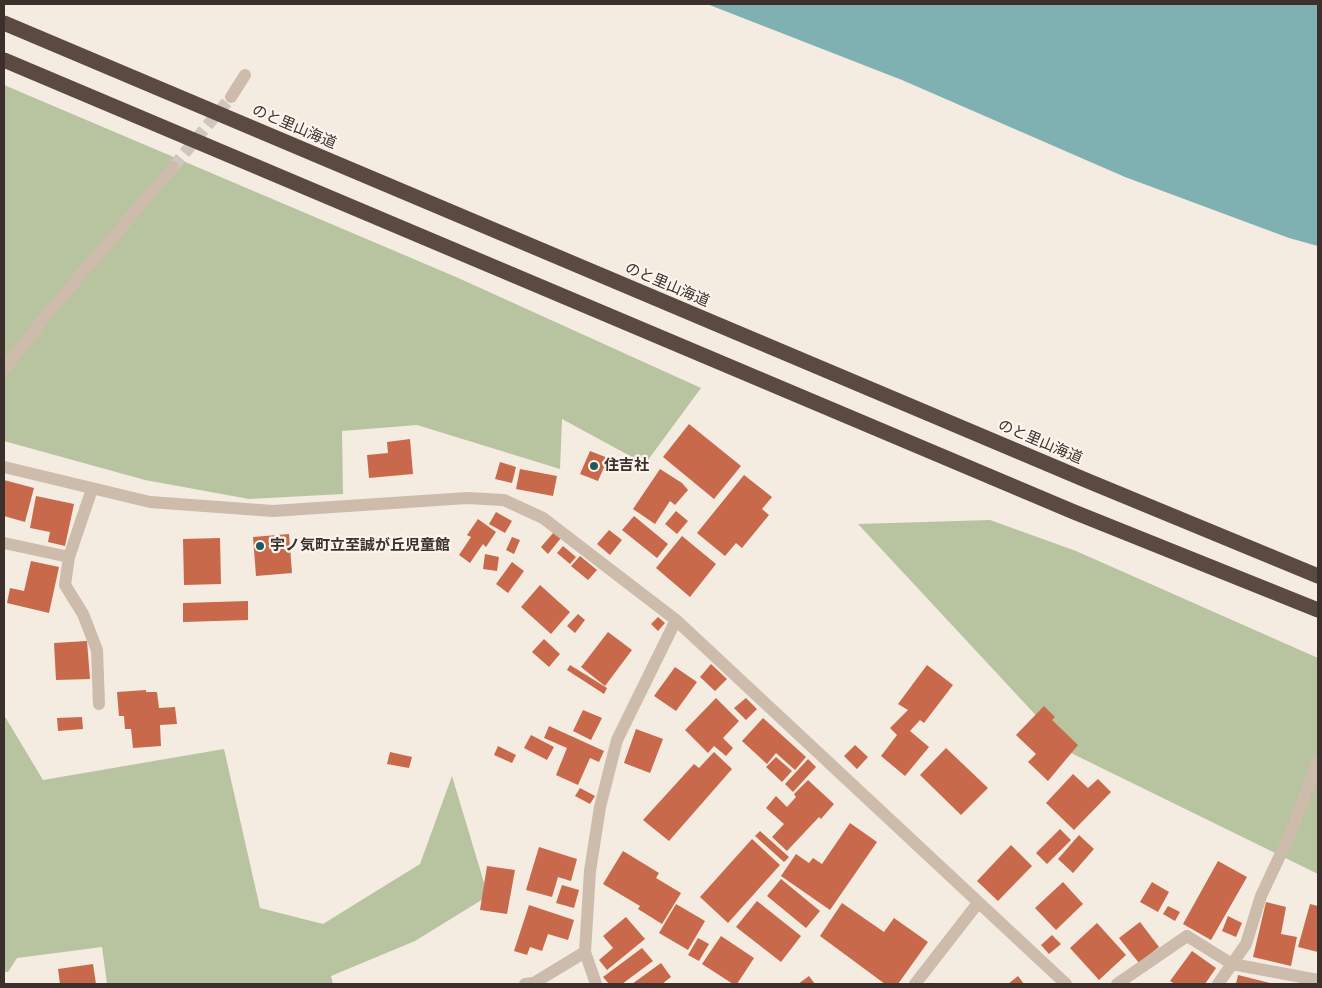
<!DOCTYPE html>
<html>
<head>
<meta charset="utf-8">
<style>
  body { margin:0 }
  #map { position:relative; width:1322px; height:988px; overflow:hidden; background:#f4ebe1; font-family:"IBM Plex Sans",sans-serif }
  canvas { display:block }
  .frame { position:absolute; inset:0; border:5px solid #3b302b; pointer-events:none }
</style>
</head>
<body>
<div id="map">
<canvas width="1322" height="988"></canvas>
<div class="frame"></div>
</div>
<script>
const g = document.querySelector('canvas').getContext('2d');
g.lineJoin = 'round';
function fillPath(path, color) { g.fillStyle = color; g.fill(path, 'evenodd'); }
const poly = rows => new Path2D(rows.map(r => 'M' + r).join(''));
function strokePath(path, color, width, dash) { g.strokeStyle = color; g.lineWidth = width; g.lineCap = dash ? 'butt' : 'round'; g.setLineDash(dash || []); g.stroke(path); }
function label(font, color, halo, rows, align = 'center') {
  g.font = font + ' "IBM Plex Sans","Noto Sans JP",sans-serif'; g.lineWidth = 4.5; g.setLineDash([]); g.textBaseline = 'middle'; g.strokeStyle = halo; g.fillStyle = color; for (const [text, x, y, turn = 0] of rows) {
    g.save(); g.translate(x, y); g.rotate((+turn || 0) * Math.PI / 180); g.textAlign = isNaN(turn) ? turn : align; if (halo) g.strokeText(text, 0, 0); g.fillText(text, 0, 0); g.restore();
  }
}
const green = poly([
  [4,85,456,277,701,388,645,464,562,419,560,469,417,425,342,431,343,494,249,499,145,480,4,441],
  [990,520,1076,551,1318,658,1318,874,1071,753,858,524],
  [4,715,43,780,224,749,260,908,323,924,420,864,452,776,488,896,415,941,331,976,333,984,107,984,102,947,17,958,8,972,4,972]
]);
const water = poly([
  [707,4,1318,4,1318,246,1289,238,1125,177,902,80]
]);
const building = poly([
  [689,424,741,466,714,499,663,457],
  [410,439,413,474,369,478,367,455,388,453,387,442],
  [590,451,608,458,598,481,580,474],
  [500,462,516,467,512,483,495,479],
  [520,469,557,476,553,496,516,489],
  [660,469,682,483,688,490,675,505,670,501,655,524,633,509],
  [744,475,772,497,762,509,769,515,742,548,736,543,725,556,697,533],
  [4,480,34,488,25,522,4,516],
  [36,496,74,504,65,546,48,542,50,532,30,528],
  [676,511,688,521,677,534,665,524],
  [496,512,512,521,505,533,489,524],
  [634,516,668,544,657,558,622,530],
  [478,519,496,532,486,547,483,544,470,563,459,555,471,537,467,535],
  [609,530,622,540,610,555,597,544],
  [554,532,561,538,548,554,541,547],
  [289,534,292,573,256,576,253,537],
  [682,536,716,564,690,597,656,568],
  [512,537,520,540,514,554,506,550],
  [220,538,221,584,184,585,183,539],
  [563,546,576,557,570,564,557,553],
  [485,554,499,557,497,571,483,569],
  [580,556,597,570,588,580,571,566],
  [31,561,59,567,49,613,7,603,10,588,24,591],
  [512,562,524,571,508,593,496,584],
  [540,585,570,612,551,634,521,607],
  [248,601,248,620,183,622,183,603],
  [578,614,585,620,575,633,567,626],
  [658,617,665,623,658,631,651,624],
  [608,632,632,650,605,686,581,667],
  [544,639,560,654,549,667,532,652],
  [87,641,90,679,56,680,54,643],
  [711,664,727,679,715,691,700,677],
  [570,665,607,688,604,694,567,670],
  [927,665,953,685,924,723,920,720,910,731,929,747,905,776,881,756,897,735,890,728,908,710,898,704],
  [675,667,697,682,676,711,654,696],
  [146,690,146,692,157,692,159,708,175,707,177,724,160,725,161,746,133,748,131,729,125,729,124,716,119,716,117,692],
  [716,698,739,721,723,738,733,748,726,756,714,746,708,753,685,730],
  [746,698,757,709,746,720,734,708],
  [1044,706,1055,717,1052,720,1078,745,1048,781,1028,762,1036,754,1016,735],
  [583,710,602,718,591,740,573,731],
  [82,717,83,729,58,731,57,718],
  [763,718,806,757,795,770,776,753,767,764,742,741],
  [549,726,604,751,599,762,590,758,578,785,556,775,567,748,544,738],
  [636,729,663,739,650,773,624,763],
  [531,735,554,747,547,760,524,748],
  [855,745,868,757,857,769,844,756],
  [498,746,516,755,512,763,494,755],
  [946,748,988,788,961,815,920,775],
  [390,752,412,757,409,768,387,764],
  [714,752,732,769,669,841,643,820,694,764,699,768],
  [776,757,792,771,782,782,766,767],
  [808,759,816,767,793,792,785,784],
  [1073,774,1088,788,1098,779,1111,792,1074,830,1046,803],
  [808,780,834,804,821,819,819,817,787,851,772,837,784,824,766,808,776,796,787,807,796,797,794,794],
  [580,788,595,796,590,804,575,796],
  [850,823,877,842,830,910,781,876,796,854,809,863,813,858,822,864],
  [1060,829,1071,840,1047,864,1036,853],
  [760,831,789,857,784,862,755,836],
  [1079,835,1094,849,1073,873,1058,859],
  [752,839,780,865,728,923,700,897],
  [1011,845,1032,866,998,901,977,881],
  [539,847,577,859,571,881,558,877,552,897,526,890],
  [623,851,659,873,656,878,681,893,662,924,638,909,640,906,603,884],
  [1218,861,1247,877,1211,940,1183,924],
  [487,866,515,870,507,914,480,910],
  [781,879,820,911,806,928,767,896],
  [1063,882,1083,904,1056,930,1035,908],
  [1152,882,1169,892,1158,912,1140,902],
  [562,885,579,890,574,908,556,903],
  [757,901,801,936,781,962,736,927],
  [1266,902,1286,907,1281,934,1297,937,1291,966,1253,957],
  [842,903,884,932,894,918,928,942,898,984,885,984,820,936],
  [676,904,705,921,688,950,659,933],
  [1310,904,1318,906,1318,952,1298,947],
  [529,905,574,920,568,940,548,934,542,951,530,947,527,955,514,951],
  [1168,906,1180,912,1175,921,1163,914],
  [1228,916,1242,923,1236,937,1222,931],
  [626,917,645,939,607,970,599,960,613,948,603,936],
  [1140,922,1159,947,1139,963,1119,938],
  [1097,923,1126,955,1099,980,1070,948],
  [1052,935,1061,944,1049,954,1041,945],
  [721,936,754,958,737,984,733,984,702,964],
  [698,938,709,944,699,961,688,955],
  [642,948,653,961,622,984,609,984,603,977],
  [1192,951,1216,968,1205,984,1175,984,1170,981],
  [661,963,671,977,662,984,632,984],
  [93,964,96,984,60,984,58,969],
  [1238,975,1274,984,1236,984],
  [809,976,815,984,798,984],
  [1018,976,1024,984,1008,984]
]);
const minorTunnel = poly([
  [173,167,231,97]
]);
const minor = poly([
  [231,97,245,75],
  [4,370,48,313,173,167],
  [4,467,150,502,273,511,467,498,504,500,543,518,676,620],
  [4,543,69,557,92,489],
  [69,557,65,585,83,614,97,650,99,704],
  [525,984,534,983,585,952],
  [596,984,585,952,590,871,600,807,617,740,676,620,1066,984],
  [915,984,978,903],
  [1117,984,1187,936,1232,964,1318,980],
  [1218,984,1246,944,1261,896,1291,832,1318,760]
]);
const motorway = poly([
  [4,23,1088,481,1318,576],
  [4,60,1074,512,1318,610]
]);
const markers = [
  [594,466,5,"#1f5a5e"],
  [260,546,5,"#1f5a5e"]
];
const streetNames = [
  ["のと里山海道",294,127,23],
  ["のと里山海道",667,285,23],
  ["のと里山海道",1040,442,23]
];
const poiNames = [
  ["住吉社",604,466],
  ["宇ノ気町立至誠が丘児童館",270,546]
];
fillPath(green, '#b8c4a0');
fillPath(water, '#7fb0b2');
fillPath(building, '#c8694b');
strokePath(minorTunnel, '#cfc6bd', 12, [12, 6]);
strokePath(minor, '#cdbbac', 12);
strokePath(motorway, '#5c4a42', 15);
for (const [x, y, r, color] of markers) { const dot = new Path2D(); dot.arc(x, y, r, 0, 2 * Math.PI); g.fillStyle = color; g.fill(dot); strokePath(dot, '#fbf5ee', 2); }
label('15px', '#3b302b', '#fbf5ee', streetNames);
label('bold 15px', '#3b302b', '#fbf5ee', poiNames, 'left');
</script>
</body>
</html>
